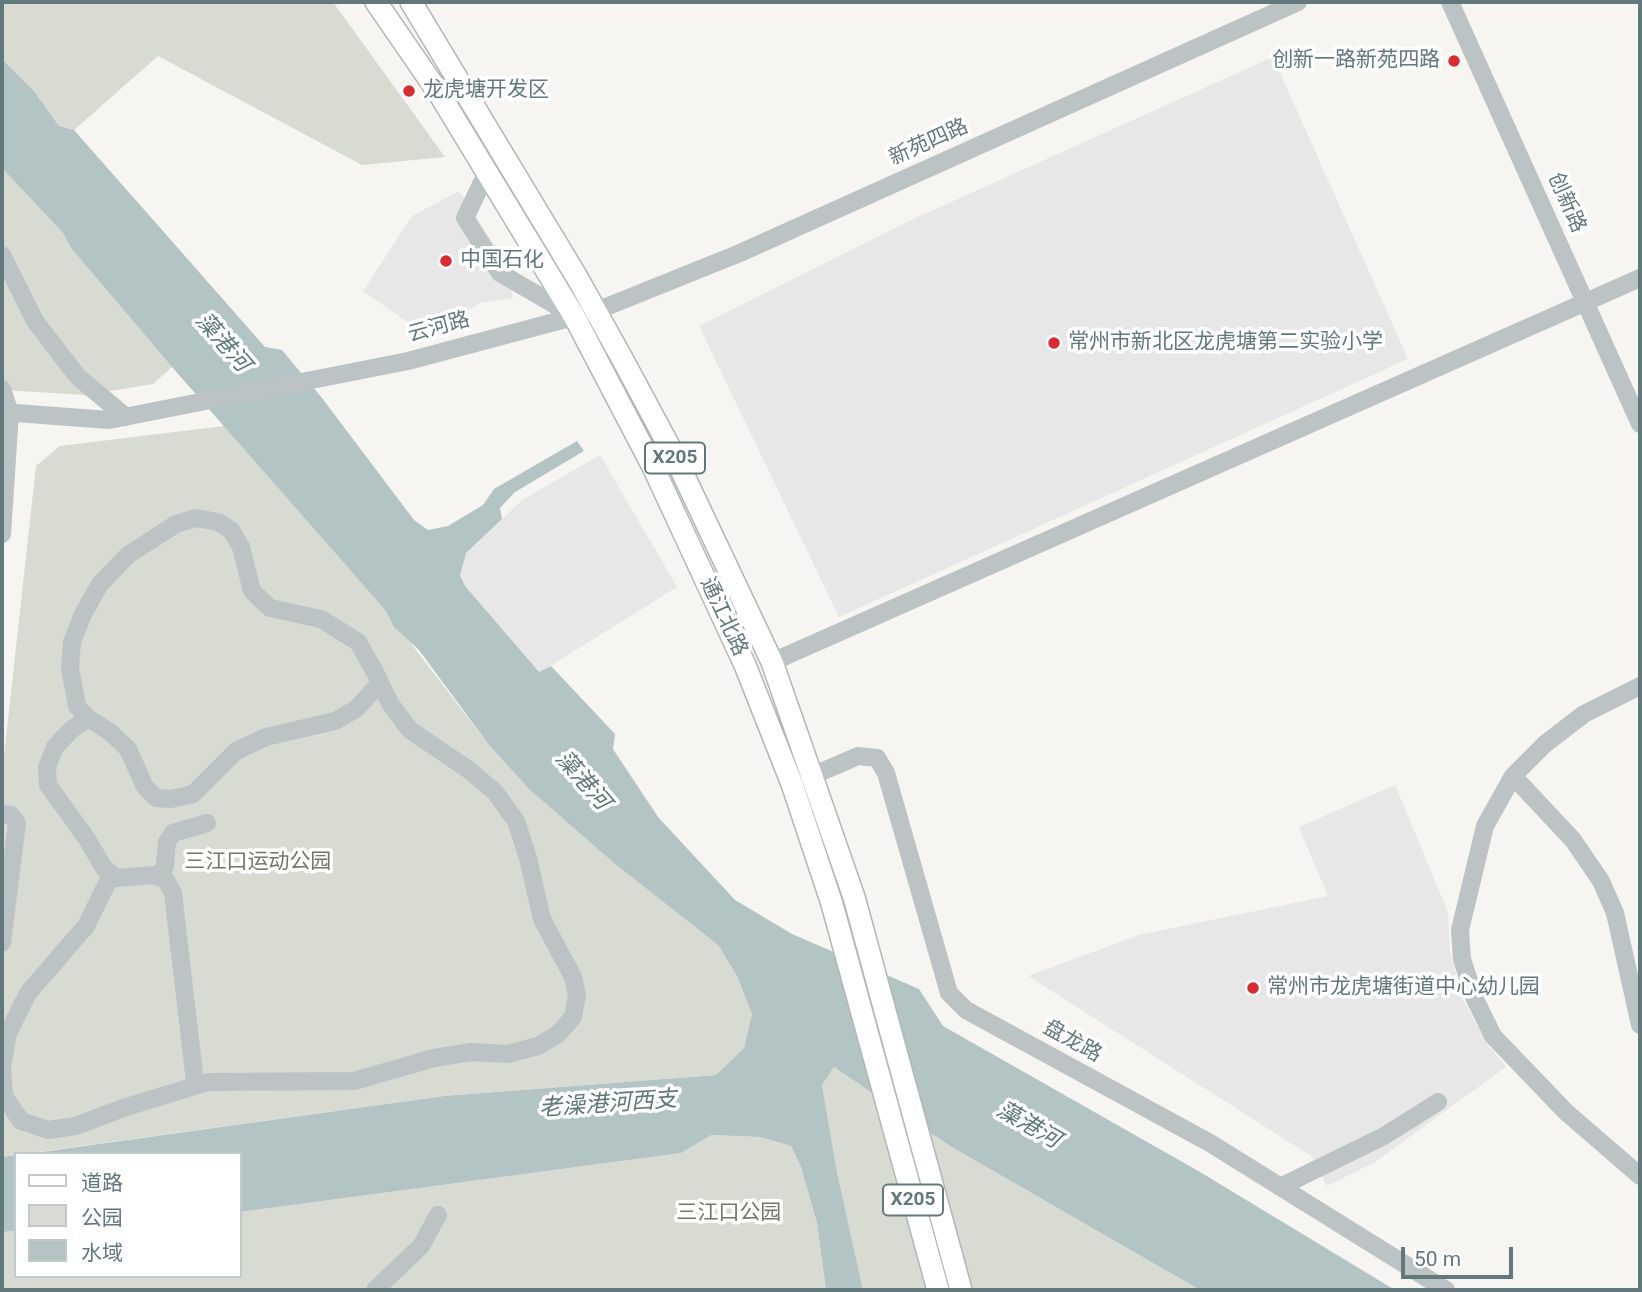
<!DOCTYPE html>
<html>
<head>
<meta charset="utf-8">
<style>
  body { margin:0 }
  #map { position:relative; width:1642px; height:1292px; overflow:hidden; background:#f6f5f2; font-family:Roboto,"Noto Sans SC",sans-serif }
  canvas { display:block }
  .frame { position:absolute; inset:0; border:4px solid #61787d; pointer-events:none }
  .legend { position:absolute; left:14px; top:1152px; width:228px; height:126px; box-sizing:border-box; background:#fff; border:2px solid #c0c9cb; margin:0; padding:9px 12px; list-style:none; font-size:21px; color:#61787d }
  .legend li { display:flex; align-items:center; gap:14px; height:35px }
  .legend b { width:35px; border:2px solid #c0c9cb }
  .scale { position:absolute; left:1401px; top:1247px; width:112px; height:32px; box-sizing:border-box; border:4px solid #61787d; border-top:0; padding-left:9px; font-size:21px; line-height:24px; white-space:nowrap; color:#61787d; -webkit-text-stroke:5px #fff; paint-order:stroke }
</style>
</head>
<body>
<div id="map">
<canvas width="1642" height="1292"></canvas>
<div class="frame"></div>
<ul class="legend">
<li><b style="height:9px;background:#fff"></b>道路</li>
<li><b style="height:19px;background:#d7dbd2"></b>公园</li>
<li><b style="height:19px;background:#b3c4c4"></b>水域</li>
</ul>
<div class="scale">50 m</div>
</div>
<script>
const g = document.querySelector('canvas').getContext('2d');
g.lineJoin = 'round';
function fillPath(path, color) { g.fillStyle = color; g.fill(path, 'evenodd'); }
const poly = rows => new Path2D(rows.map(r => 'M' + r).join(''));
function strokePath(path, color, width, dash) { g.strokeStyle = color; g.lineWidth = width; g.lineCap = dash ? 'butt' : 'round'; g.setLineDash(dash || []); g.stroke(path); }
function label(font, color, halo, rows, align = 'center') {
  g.font = font + ' Roboto,"Noto Sans SC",sans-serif'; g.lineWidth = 7; g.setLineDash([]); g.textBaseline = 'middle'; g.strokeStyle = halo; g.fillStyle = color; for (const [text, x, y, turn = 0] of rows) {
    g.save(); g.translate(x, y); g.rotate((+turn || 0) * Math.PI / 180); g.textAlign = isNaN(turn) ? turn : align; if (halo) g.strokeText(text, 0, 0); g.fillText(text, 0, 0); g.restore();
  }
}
const built = poly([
  [1273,57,1408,359,839,617,699,326,909,221],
  [459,191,507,265,513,298,479,303,462,315,417,329,363,291,412,216],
  [600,455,677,587,539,673,465,586,460,574,462,564,466,553,522,500],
  [1395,785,1448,912,1450,951,1463,1000,1488,1045,1506,1067,1375,1162,1327,1186,1311,1156,1028,976,1139,935,1328,896,1299,827]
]);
const green = poly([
  [2,2,333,2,445,157,362,165,158,56,74,130,59,126,34,91,2,59],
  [2,168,63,233,71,248,172,367,153,384,86,395,2,390],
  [224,426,386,611,489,745,529,789,615,864,718,945,737,976,752,1014,744,1048,716,1075,444,1096,2,1157,2,774,36,466,60,446],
  [834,1067,950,1146,1200,1290,863,1290,837,1172,822,1085],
  [710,1135,760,1137,791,1146,801,1167,817,1223,826,1290,2,1290,2,1232,16,1231,16,1276,240,1276,240,1212,681,1153]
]);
const water = poly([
  [2,59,34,91,59,126,74,130,265,347,282,350,322,398,414,520,428,530,448,526,483,505,494,489,577,441,584,451,515,492,500,508,502,519,466,553,460,575,465,586,539,672,551,666,615,734,613,749,658,817,735,900,792,934,919,989,943,1026,1200,1172,1395,1290,1200,1290,950,1146,834,1067,822,1085,837,1172,863,1290,826,1290,817,1223,801,1167,791,1146,760,1137,711,1135,681,1153,240,1212,240,1154,27,1154,444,1096,716,1075,744,1048,752,1014,737,976,718,945,615,864,529,789,489,745,419,650,394,627,386,611,172,367,71,248,63,233,2,168],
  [16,1155,16,1231,2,1232,2,1157]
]);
const minor = poly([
  [1450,2,1640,424],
  [487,172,465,218,500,273,574,316],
  [2,255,35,321,78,377,126,417],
  [2,389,10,413,2,534],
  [2,412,109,420,408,361,596,311,740,253,1298,2],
  [772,662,1640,278],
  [1640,686,1584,714,1545,744,1513,776,1485,826,1460,930,1462,959,1474,997,1493,1036,1566,1112,1640,1176],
  [88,718,72,729,55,747,47,767,48,785,87,839,104,868,116,878,154,875,166,880,173,893,195,1082],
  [814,775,858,756,877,758,886,773,949,993,966,1010,1210,1143,1446,1290],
  [1513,776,1573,840,1601,881,1615,913,1640,1025],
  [2,814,11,815,17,823,2,943],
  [111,875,86,926,28,993,8,1033,2,1066,4,1096,21,1121,48,1130,76,1126,123,1108,208,1082,354,1081,434,1058,471,1052,508,1054,538,1046,558,1034,573,1017,577,995,573,977,542,919,528,858,516,821,495,792,469,770,410,730,391,705,380,683,376,674,358,642,321,619,270,608,252,591,241,547,231,530,218,522,196,518,176,524,128,555,100,584,83,614,72,642,70,668,77,706,88,718,110,732,128,749,145,787,156,798,171,799,193,794,236,751,266,737,335,721,356,709,380,683],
  [158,877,165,866,167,842,173,833,207,823],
  [1280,1187,1384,1136,1438,1102],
  [375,1290,421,1246,438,1215]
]);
const major = poly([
  [376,2,440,95,574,316,654,469,745,665,792,784,832,904,938,1290],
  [411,2,578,279,624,362,676,459,772,662,854,897,961,1290]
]);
const markers = [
  [1454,61,7,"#de2a2e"],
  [409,91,7,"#de2a2e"],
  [446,261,7,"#de2a2e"],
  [1054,343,7,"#de2a2e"],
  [1253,988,7,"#de2a2e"]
];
const shields = [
  [675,458,60],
  [913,1200,60]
];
const shieldNames = [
  ["X205",675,458],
  ["X205",913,1200]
];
const poiNames = [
  ["创新一路新苑四路",1440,61,"right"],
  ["龙虎塘开发区",423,91],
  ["中国石化",460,261],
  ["常州市新北区龙虎塘第二实验小学",1068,343],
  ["常州市龙虎塘街道中心幼儿园",1267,988]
];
const streetNames = [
  ["新苑四路",929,143,-24],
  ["创新路",1566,203,66],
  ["云河路",439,328,-15],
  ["通江北路",723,617,65],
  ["盘龙路",1072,1042,29]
];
const parkNames = [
  ["三江口运动公园",258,863],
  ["三江口公园",729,1214]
];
const waterNames = [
  ["藻港河",222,343,49],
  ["藻港河",582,781,49],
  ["老澡港河西支",608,1105,-4],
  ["藻港河",1028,1126,30]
];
fillPath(built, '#e6e7e6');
fillPath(green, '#d7dbd2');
fillPath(water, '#b3c4c4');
strokePath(major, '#b0b7b9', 24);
strokePath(minor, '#bcc3c5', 18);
strokePath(major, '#fff', 21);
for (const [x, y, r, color] of markers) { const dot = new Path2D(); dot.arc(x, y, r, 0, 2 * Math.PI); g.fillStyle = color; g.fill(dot); strokePath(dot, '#fff', 2.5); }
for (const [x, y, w] of shields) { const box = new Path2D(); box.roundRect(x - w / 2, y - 15.5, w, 31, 5); g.fillStyle = '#fff'; g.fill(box); strokePath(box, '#61787d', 2); }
label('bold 19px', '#61787d', null, shieldNames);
label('21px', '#61787d', '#fff', poiNames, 'left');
label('21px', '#61787d', '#fff', streetNames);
label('21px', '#6e7a64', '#fff', parkNames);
label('italic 23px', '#5c7878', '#fff', waterNames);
</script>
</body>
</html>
